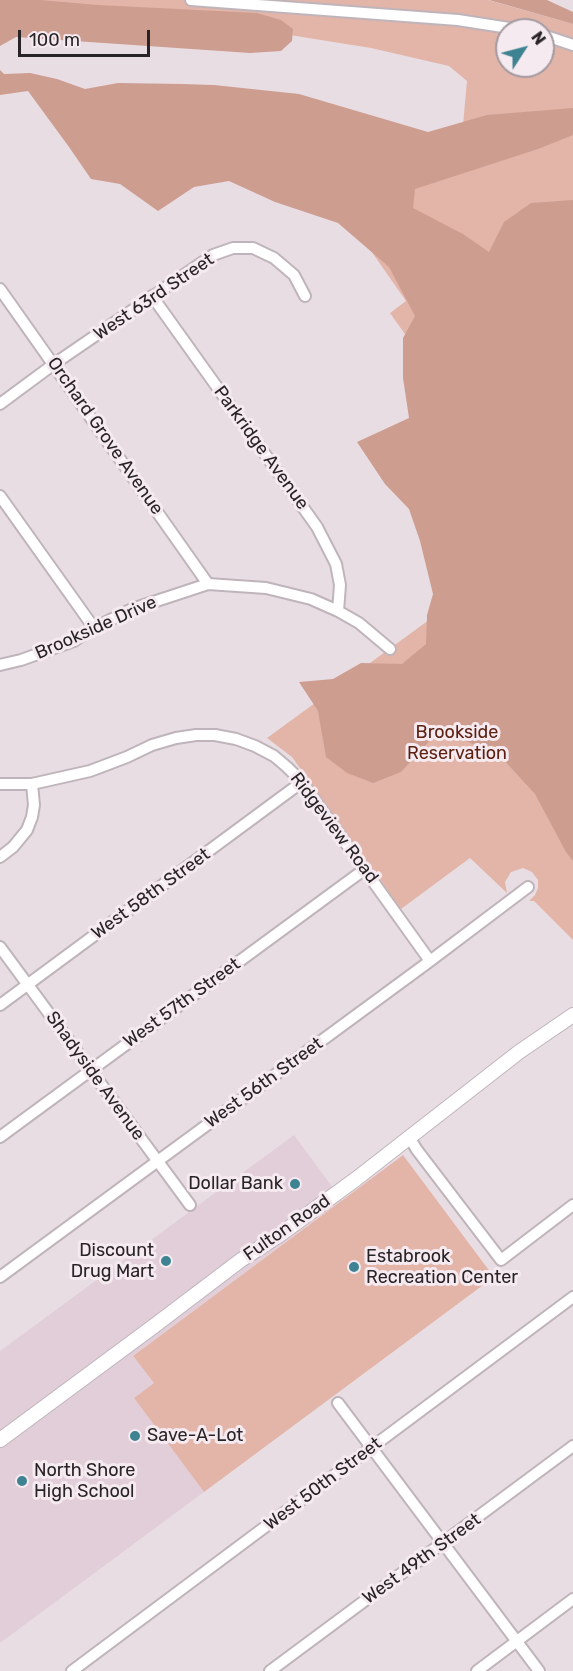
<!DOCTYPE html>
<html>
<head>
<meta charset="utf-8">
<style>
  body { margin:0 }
  #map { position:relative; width:573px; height:1671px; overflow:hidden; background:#e9dde4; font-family:Rubik,sans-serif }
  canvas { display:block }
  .north { position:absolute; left:495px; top:18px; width:60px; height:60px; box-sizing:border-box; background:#f6eaf1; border:2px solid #a49aa0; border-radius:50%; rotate:54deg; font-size:16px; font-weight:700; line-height:24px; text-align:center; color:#282326 }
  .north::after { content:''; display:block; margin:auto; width:21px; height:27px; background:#3e8391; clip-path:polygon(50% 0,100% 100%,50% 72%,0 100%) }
  .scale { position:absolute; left:18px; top:30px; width:132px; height:27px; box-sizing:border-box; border:3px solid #282326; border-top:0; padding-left:8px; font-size:18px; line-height:21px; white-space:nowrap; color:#282326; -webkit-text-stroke:4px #f6eaf1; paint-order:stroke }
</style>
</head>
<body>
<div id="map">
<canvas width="573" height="1671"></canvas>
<div class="north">N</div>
<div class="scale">100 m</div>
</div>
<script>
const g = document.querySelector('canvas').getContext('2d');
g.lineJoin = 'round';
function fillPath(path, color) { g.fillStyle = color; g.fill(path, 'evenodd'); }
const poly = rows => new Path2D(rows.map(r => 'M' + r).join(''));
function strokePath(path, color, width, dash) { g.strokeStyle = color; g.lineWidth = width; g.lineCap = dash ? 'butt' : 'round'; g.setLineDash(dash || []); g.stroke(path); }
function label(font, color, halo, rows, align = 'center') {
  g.font = font + ' Rubik,sans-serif'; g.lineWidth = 6; g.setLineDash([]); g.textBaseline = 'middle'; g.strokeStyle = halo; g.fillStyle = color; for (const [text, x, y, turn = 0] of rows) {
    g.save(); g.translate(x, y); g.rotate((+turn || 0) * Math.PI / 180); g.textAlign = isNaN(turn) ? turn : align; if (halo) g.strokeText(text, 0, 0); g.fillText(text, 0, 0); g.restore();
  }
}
const built = poly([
  [294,1135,342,1200,133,1356,154,1383,134,1398,204,1492,0,1643,0,1351]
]);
const green = poly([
  [0,0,488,0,573,24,573,940,534,901,529,901,535,895,538,888,538,880,532,872,523,868,511,872,505,882,507,893,470,858,401,909,292,757,267,738,547,534,390,313,406,301,311,165,461,147,467,81,449,66,371,48,252,29],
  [507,30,543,30,543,66,507,66],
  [403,1155,494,1277,204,1492,134,1398,154,1383,133,1356]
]);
const forest = poly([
  [0,0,40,0,98,5,257,13,281,20,293,29,292,41,281,51,250,53,16,37,0,46],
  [489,0,547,0,573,12,573,24],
  [0,70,4,74,30,73,57,79,85,89,118,83,182,84,214,85,299,94,428,132,487,115,573,108,573,135,538,149,415,189,413,208,463,234,489,252,504,222,531,203,573,200,573,861,566,852,535,794,502,758,458,737,435,735,401,772,373,783,347,773,326,757,318,711,299,682,333,679,361,663,402,664,426,644,427,615,433,594,420,541,409,509,385,484,357,442,409,418,403,378,403,338,415,316,389,267,338,223,275,202,229,181,194,187,158,211,120,184,91,179,69,147,28,91,0,95]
]);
const street = poly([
  [191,0,458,20,522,30],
  [543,35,573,45],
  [0,289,208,584],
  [152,296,317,527,336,564,340,585,338,611],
  [0,404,54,364,213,255,233,248,253,248,274,258,294,275,305,296],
  [0,496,94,628],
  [0,665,21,660,74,641,94,628,132,609,208,584,266,588,311,599,338,611,359,623,390,649],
  [0,784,32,784,90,771,127,757,152,745,176,738,196,735,215,735,236,739,255,746,274,756,287,767,302,782,430,961],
  [0,857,13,847,27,830,32,817,34,805,32,784],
  [0,947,190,1205],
  [0,1005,302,782],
  [0,1137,365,869],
  [409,1137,417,1150,501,1260,573,1205],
  [0,1277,430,961,528,887],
  [338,1403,539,1671],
  [72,1671,573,1297],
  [270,1671,573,1446],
  [477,1671,573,1599]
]);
const secondary = poly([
  [0,1440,154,1326,241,1260,278,1236,356,1179,519,1052,573,1015]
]);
const markers = [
  [295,1184,6,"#3e8391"],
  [166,1261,6,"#3e8391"],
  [354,1267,6,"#3e8391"],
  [135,1436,6,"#3e8391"],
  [22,1481,6,"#3e8391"]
];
const streetNames = [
  ["West 63rd Street",154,297,-34],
  ["Orchard Grove Avenue",105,436,55],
  ["Parkridge Avenue",261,448,54],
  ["Brookside Drive",96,628,-24],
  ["Ridgeview Road",334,828,53],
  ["West 58th Street",151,894,-36],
  ["West 57th Street",182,1003,-36],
  ["Shadyside Avenue",95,1076,54],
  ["West 56th Street",264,1083,-36],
  ["Fulton Road",287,1228,-35],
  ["West 50th Street",323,1484,-37],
  ["West 49th Street",422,1559,-36]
];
const parkNames = [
  ["Brookside",457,733],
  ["Reservation",457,754]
];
const poiNames = [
  ["Dollar Bank",283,1184,"right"],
  ["Discount",154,1251,"right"],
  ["Drug Mart",154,1272,"right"],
  ["Estabrook",366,1257],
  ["Recreation Center",366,1278],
  ["Save-A-Lot",147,1436],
  ["North Shore",34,1471],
  ["High School",34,1492]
];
fillPath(built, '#e1ced9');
fillPath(green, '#e2b5a8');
fillPath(forest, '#cd9d90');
strokePath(street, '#c0b4bb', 14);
strokePath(secondary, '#c0b4bb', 16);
strokePath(street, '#fff', 10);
strokePath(secondary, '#fff', 14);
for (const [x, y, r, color] of markers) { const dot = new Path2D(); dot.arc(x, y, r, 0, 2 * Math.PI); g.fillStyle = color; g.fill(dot); strokePath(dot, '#f6eaf1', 2); }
label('18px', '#282326', '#f6eaf1', streetNames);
label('18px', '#5c2111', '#f6eaf1', parkNames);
label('18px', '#282326', '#f6eaf1', poiNames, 'left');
</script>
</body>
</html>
